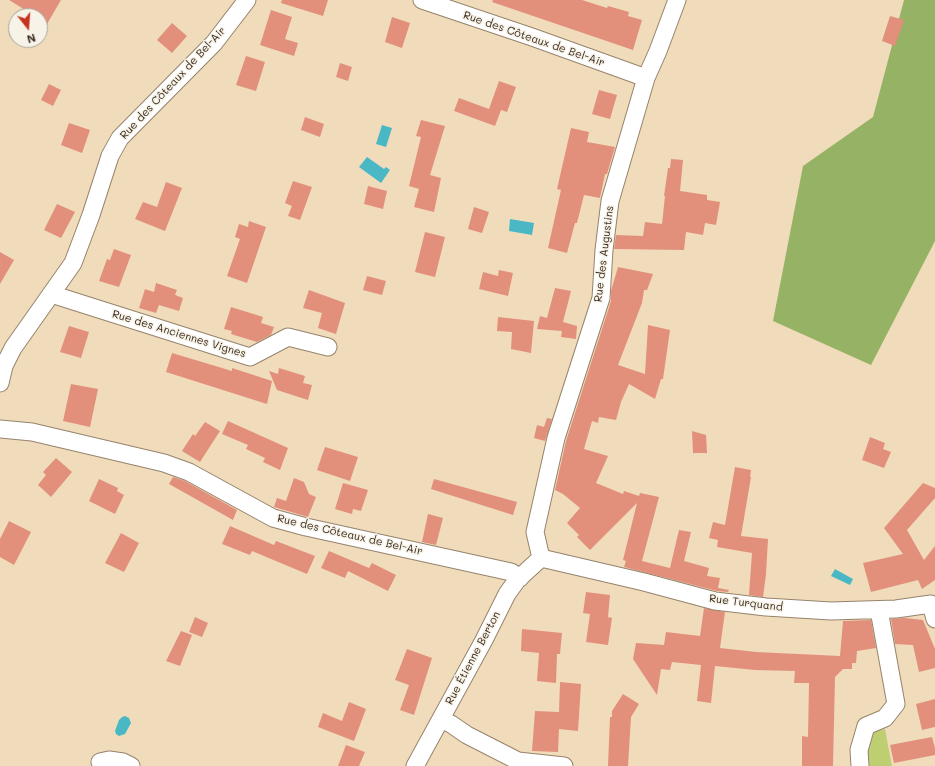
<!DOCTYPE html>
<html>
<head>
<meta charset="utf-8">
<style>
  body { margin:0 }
  #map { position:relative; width:935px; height:766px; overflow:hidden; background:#f0dcbb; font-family:Mali,sans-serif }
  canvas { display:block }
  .north { position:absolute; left:8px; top:8px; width:40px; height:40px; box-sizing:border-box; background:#f7f3e8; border:1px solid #aca397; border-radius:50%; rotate:163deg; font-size:11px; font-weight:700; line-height:16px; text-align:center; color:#3b2a1e }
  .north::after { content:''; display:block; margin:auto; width:14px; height:18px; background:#c8321e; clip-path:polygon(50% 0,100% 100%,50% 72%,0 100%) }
</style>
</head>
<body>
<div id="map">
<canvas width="935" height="766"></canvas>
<div class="north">N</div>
</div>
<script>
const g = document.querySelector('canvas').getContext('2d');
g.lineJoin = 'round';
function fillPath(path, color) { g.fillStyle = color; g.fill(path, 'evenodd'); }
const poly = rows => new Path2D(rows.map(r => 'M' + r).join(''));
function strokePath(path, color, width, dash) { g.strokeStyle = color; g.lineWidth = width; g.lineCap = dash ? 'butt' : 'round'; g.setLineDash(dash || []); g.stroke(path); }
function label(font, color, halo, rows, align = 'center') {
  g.font = font + ' Mali,sans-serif'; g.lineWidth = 3; g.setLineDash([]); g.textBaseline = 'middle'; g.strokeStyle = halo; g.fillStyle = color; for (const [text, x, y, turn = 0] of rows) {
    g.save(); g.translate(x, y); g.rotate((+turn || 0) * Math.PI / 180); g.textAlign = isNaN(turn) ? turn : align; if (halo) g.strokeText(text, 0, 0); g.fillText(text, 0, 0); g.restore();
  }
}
const green = poly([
  [885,729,892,766,868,766,867,744,872,731]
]);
const forest = poly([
  [904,0,935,0,935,241,871,365,773,321,803,166,873,117]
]);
const water = poly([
  [382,125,392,128,386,147,376,144],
  [367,157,384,169,386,167,390,170,381,183,359,167],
  [510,219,534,223,532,235,509,231],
  [835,569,853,579,850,585,831,576],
  [125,716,129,718,131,723,125,734,119,736,116,734,115,731,119,720,122,717]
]);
const building = poly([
  [9,0,61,0,40,36,40,16,35,16],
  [282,0,328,0,323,16,281,3],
  [493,0,582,0,607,8,608,6,629,12,628,16,642,20,633,50,492,2],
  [271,10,292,17,285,39,298,43,294,56,260,45],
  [890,16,904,20,895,46,882,41],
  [392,17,410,23,402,48,385,42],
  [172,23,187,36,172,53,157,40],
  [246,56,265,62,256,91,236,85],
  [340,63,352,67,348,81,336,77],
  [499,81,516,87,507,112,501,110,495,126,454,111,459,98,489,109],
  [49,84,61,90,53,106,41,100],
  [599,90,617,95,610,119,592,114],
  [305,117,324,124,320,137,301,130],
  [421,120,445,126,430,175,441,178,434,212,414,207,419,189,409,186,421,137,416,136],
  [69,123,90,130,82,153,61,145],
  [571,128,589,132,587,142,615,147,607,174,605,174,600,198,584,195,577,223,575,223,567,253,548,248,561,190,557,189],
  [671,159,683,160,680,191,707,195,707,200,720,202,716,225,705,223,703,235,686,232,684,250,614,249,616,235,643,236,645,222,662,224,665,196,664,196,668,168,670,168],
  [293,181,312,187,300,220,288,216,292,206,285,203],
  [166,182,182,188,165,231,135,219,143,202,157,207],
  [368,186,387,191,383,209,364,204],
  [57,204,75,212,61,238,44,230],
  [474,207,489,212,482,233,468,229],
  [249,221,266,227,247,283,227,276,240,239,235,237,239,224,248,227],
  [425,232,445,237,435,277,415,272],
  [114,249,131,255,119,287,99,281,107,259,110,260],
  [0,252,14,260,0,284],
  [618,267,653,274,647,290,644,290,642,303,618,365,645,374,648,325,670,330,663,379,661,379,655,399,629,384,621,402,616,420,599,417,598,423,592,421,584,449,608,456,596,483,623,494,624,491,639,496,640,493,659,497,642,561,670,568,679,530,691,532,684,561,709,568,707,576,720,578,718,588,729,590,728,592,717,591,624,567,626,561,623,560,637,503,590,550,577,537,579,535,567,523,580,508,563,494,555,490,566,441,611,301,611,291],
  [499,270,513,273,508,296,479,289,483,272,498,276],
  [367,276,386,281,382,295,363,290],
  [156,283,177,290,175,295,183,298,179,311,159,305,156,313,139,308,145,289,154,292],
  [555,288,571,291,563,322,577,326,576,339,561,337,562,331,537,329,540,316,547,318],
  [309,290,345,303,336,334,318,328,322,313,303,308],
  [231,307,263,317,261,323,274,327,271,335,257,342,231,334,232,331,224,329],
  [498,317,534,321,531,353,511,349,512,332,497,331],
  [69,326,89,332,81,358,60,352],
  [172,353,232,371,232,368,272,381,267,404,166,372],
  [279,368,305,376,303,383,312,385,308,400,277,390,269,371,278,374],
  [71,384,98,389,90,427,63,421],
  [547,418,552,419,545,441,534,438,537,425,544,427],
  [228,421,288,448,280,470,263,462,265,458,246,449,248,445,222,434],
  [205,422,220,431,200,462,182,451,193,434,195,436],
  [692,431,706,435,707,453,693,453],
  [870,437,885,443,883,449,891,452,884,468,862,460],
  [325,447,358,457,350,481,317,470],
  [56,458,72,472,51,497,38,485,46,475,43,472],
  [735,467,751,470,750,477,751,477,741,536,768,539,766,574,763,597,749,595,752,553,717,547,718,540,709,538,713,522,725,525],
  [173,477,185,481,237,510,233,520,169,484],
  [294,478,304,482,309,494,316,497,308,517,274,507,277,498,286,501],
  [99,479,118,488,117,491,124,495,115,514,89,501],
  [434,479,517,502,513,515,431,489],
  [343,483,368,490,361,511,353,509,352,514,335,509],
  [923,483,935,488,935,498,907,530,924,560,935,546,935,580,922,589,918,580,871,592,863,563,903,554,884,528],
  [428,514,443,518,436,545,422,542],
  [9,521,31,532,14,565,0,557,0,539],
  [230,526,274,545,276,541,315,556,307,574,252,551,250,555,222,544],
  [121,533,139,543,124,572,105,563],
  [329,551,369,568,372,563,396,575,388,591,348,571,345,578,321,568],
  [586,592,610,595,608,617,612,618,608,645,586,642,590,614,583,613],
  [704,608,725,612,720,648,756,652,840,656,843,621,871,620,876,648,857,651,856,663,852,663,852,669,843,669,835,677,833,766,802,766,802,736,808,737,809,683,794,683,795,671,755,670,715,666,711,703,697,701,701,665,672,662,670,670,661,669,657,695,633,659,636,643,664,645,666,632,700,636],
  [195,617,208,623,202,637,189,632],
  [905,618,923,620,935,649,935,668,919,672,913,645,895,644,891,619],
  [522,629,562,633,560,654,557,654,556,683,537,681,539,653,521,651],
  [181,631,192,635,180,666,166,661],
  [407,649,432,658,414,715,400,710,409,685,395,680],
  [560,682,581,684,578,731,559,729,558,752,532,751,535,711,559,712],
  [623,694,639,704,631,717,628,766,608,766,610,717,612,717,612,711],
  [935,699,935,727,922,730,916,704],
  [349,702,366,709,354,741,318,727,323,713,342,721],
  [932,737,935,748,935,755,894,763,890,745],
  [346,745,365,752,359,766,338,766]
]);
const minor = poly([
  [422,0,532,37,646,78],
  [51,294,250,357,288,337,328,347],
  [0,383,4,366,13,348,73,263,91,215,110,156,120,138,214,43,247,0],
  [0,429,32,432,164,463,189,472,273,518,306,527,511,572,520,578],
  [541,558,535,532,556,438,601,298,604,250,610,201,646,78,658,51,677,0],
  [541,558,644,582,715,601,766,607,831,611,896,609,931,604],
  [931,604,935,619],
  [441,719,451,724,467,735,518,761,564,766],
  [100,762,109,760,123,762,131,766],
  [415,766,484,640,507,594,517,580,541,558],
  [860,766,859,750,866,726,885,718,896,704,879,610]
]);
const streetNames = [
  ["Rue des Côteaux de Bel-Air",534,39,19],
  ["Rue des Côteaux de Bel-Air",173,83,-47],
  ["Rue des Augustins",604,254,-83],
  ["Rue des Anciennes Vignes",179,334,17],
  ["Rue des Côteaux de Bel-Air",350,535,13],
  ["Rue Turquand",746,603,7],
  ["Rue Étienne Berton",473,658,-62]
];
fillPath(green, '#becf72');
fillPath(forest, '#96b264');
fillPath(water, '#4ab7c5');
fillPath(building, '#e28f7c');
strokePath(minor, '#96836c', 19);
strokePath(minor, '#fff', 17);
label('11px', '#3b2a1e', '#f7f3e8', streetNames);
</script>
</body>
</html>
